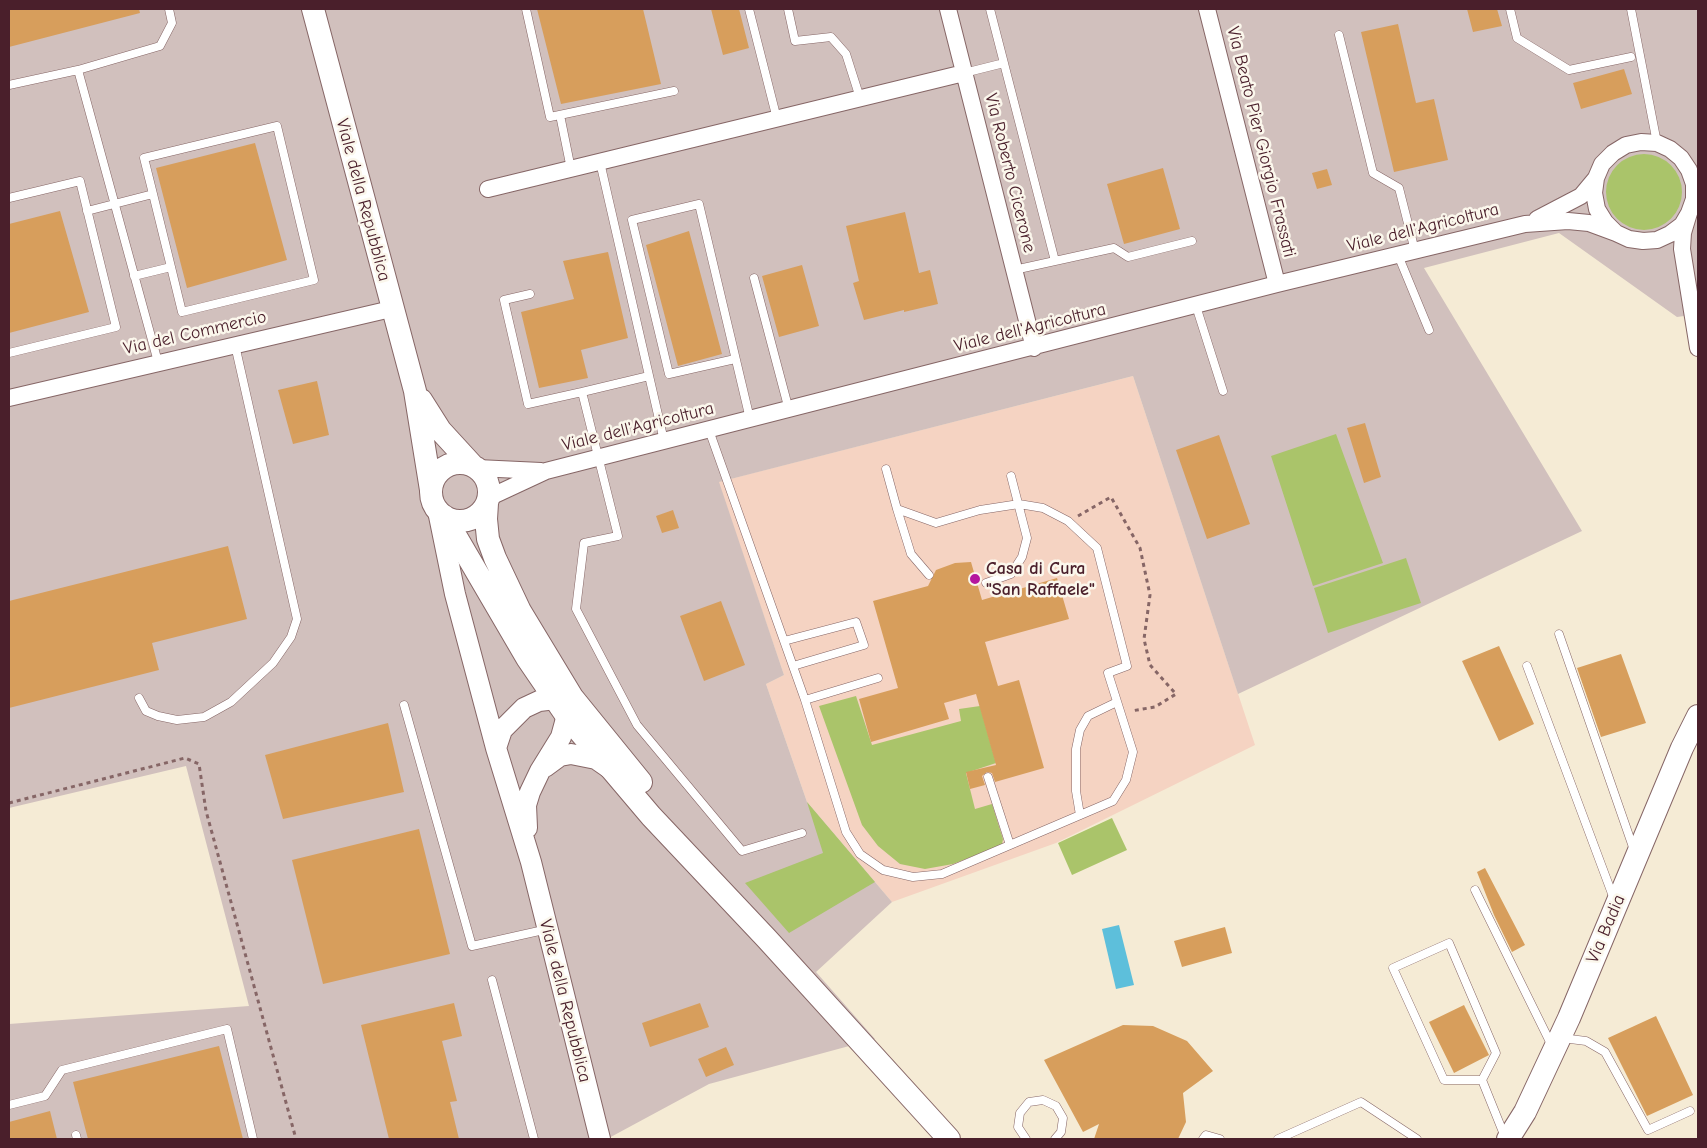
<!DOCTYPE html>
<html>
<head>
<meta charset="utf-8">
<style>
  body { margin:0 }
  #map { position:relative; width:1707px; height:1148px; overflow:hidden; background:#f5ebd5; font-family:"Comic Neue",sans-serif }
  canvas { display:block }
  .frame { position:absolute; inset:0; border:10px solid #4a1f2b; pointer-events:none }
</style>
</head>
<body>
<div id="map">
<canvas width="1707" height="1148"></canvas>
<div class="frame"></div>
</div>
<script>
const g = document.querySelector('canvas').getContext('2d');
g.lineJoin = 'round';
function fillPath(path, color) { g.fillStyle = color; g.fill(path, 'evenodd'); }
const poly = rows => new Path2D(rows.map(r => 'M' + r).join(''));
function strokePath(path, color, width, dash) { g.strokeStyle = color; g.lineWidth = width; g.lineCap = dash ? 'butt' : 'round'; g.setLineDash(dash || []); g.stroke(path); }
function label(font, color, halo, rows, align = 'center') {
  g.font = font + ' "Comic Neue",sans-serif'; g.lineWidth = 5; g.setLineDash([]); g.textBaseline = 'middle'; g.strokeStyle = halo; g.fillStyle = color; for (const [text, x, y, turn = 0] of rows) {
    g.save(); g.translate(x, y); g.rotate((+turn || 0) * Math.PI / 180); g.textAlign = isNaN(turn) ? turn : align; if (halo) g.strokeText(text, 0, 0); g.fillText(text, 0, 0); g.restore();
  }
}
const built = poly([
  [1133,376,1255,745,1056,843,892,902,807,802,766,684,784,675,718,482]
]);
const industrial = poly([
  [9,9,1698,9,1698,314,1677,317,1559,233,1424,268,1582,531,1238,694,1133,376,719,482,784,675,766,684,807,802,892,902,816,972,875,1039,709,1084,607,1139,9,1139,9,1024,249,1006,186,766,9,808]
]);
const green = poly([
  '1606 192a38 38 0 1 1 76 0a38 38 0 1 1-76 0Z',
  [1336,434,1383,563,1313,586,1271,456],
  [1406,558,1421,603,1328,633,1314,588],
  [856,696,872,745,961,721,959,709,980,706,996,763,966,773,975,809,992,804,1003,839,1002,845,953,864,925,869,900,864,878,846,862,825,819,706],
  [807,802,875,882,789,933,745,883,823,853],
  [1112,818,1127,850,1072,875,1058,843]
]);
const water = poly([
  [1119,925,1134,985,1116,989,1102,929]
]);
const building = poly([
  [9,9,139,9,140,13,9,47],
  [537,9,643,9,661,84,561,104],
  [711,9,739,9,749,48,723,55],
  [1467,9,1497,9,1502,26,1473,32],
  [1398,24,1416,103,1434,99,1448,160,1394,172,1361,32],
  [1624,69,1632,94,1581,109,1573,83],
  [255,143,287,260,187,288,156,168],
  [1163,168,1180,229,1124,244,1107,184],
  [1327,169,1332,185,1317,189,1312,173],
  [60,211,89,312,9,333,9,224],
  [905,212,919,273,930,270,938,304,904,312,904,310,864,320,853,283,859,281,846,226],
  [689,231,722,354,678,366,646,245],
  [608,252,628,338,581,350,588,378,539,388,521,312,574,299,563,261],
  [802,265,819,326,779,337,762,276],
  [317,381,329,435,293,444,278,390],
  [1365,423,1381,477,1364,483,1347,428],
  [1219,435,1250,524,1207,539,1176,450],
  [673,510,679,528,662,533,656,516],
  [228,546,247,619,152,643,159,670,9,708,9,601],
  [971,562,982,600,1057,578,1069,619,985,642,998,686,1019,680,1044,768,995,782,992,773,987,772,982,776,985,785,970,789,966,772,996,765,976,694,944,703,949,719,871,742,859,699,898,688,873,601,928,586,936,570,955,563],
  [721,601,745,665,704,681,680,616],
  [1499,646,1534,724,1499,741,1462,661],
  [1621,654,1646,723,1601,737,1577,668],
  [388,723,404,792,283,819,265,755],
  [419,829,450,954,323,984,292,860],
  [1485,868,1525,945,1512,952,1494,915,1477,872],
  [1225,927,1232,953,1182,967,1174,941],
  [454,1003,462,1036,442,1041,457,1101,450,1102,459,1139,389,1139,361,1025],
  [700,1003,709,1027,650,1047,642,1023],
  [1464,1005,1489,1055,1454,1073,1429,1022],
  [1656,1016,1693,1095,1647,1116,1608,1038],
  [1123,1025,1153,1026,1187,1041,1213,1071,1183,1093,1186,1122,1178,1139,1094,1139,1099,1124,1083,1132,1044,1060],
  [219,1046,243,1139,88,1139,73,1082],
  [726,1047,734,1065,706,1077,698,1059],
  [50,1111,57,1139,9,1139,9,1122]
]);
const path = poly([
  [1078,516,1111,497,1140,548,1150,595,1144,639,1150,665,1176,694,1155,707,1131,711],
  [9,803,185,758,199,764,206,811,296,1139]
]);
const service = poly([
  [526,9,550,117,674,91],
  [749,9,777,119],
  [788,9,795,41,831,37,846,54,860,98],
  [990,9,1055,261],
  [1510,9,1517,38,1569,70,1631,57],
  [1631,9,1657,143],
  [1339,35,1373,173,1399,188,1415,251],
  [78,70,158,362],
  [964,73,1004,63],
  [9,85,78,70,160,46,172,23,169,9],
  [560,115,571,169],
  [600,162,664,441],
  [9,198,80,181,116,327,9,353],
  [87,211,153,194,171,267],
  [1398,255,1429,330],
  [1014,270,1114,248,1128,257,1192,241],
  [134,276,171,267,182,312,314,280,277,126,144,158,153,194],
  [754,278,789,410],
  [530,294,504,300,528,404,582,392,618,536,584,543,576,609,637,725,742,851,802,833],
  [1196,306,1223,391],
  [735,359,669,374,632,220,699,204,750,419],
  [582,392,649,376],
  [709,430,805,700,846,832,860,854,883,870,913,877,942,874,1113,801,1126,780,1133,752,1108,673,1127,666,1097,548,1068,521,1043,508,1019,504,980,510,936,523,897,509,886,469],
  [897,509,911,554,929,575],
  [986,583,1011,574,1022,557,1027,538,1011,476],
  [1559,634,1634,850],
  [784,641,856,622,864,645,793,666],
  [1527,666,1614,899],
  [139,698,146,711,158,716,177,720,204,717,231,702,273,663,291,637,297,619,235,345],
  [805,700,878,678],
  [404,705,472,946,548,929],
  [988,777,1010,845],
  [1080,815,1076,791,1076,749,1080,730,1088,716,1117,702],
  [1475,890,1552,1046],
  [492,980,534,1139],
  [1562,1038,1586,1041,1605,1052,1648,1130,1690,1111],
  [1482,1080,1444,1080,1393,968,1449,943,1496,1053,1482,1080,1505,1137],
  [9,1105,45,1096,62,1070,227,1029,253,1139],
  [76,1135,77,1139],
  [1026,1139,1018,1127,1020,1113,1029,1102,1043,1100,1056,1106,1063,1118,1061,1132,1055,1139],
  [1203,1139,1206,1135,1220,1139],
  [1278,1139,1361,1102,1417,1139]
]);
const minor = poly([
  [948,9,1034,348],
  [1207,9,1277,284],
  [488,189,964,73],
  [1689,213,1682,225,1670,234,1657,240,1643,241,1629,239,1616,233,1605,222,1597,209,1594,193,1596,178,1602,164,1613,153,1626,145,1641,142,1657,143,1670,149,1681,158,1689,170,1694,184,1694,199,1689,213,1683,233,1682,249,1698,348],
  [1537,219,1581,196,1596,178],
  [9,398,391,309],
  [477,468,541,471],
  [488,498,546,471,1277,284,1525,224,1568,221,1589,223,1616,233]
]);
const tertiary = poly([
  [438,511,455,594,496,748,531,862,600,1139],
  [496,748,502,730,524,708,539,701,572,697,561,737,540,771,530,792,526,805,527,828],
  [545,767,560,756,571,754,596,759,609,768]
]);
const secondary = poly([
  [313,9,415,391,431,490],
  [421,400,440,430,473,466],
  '431 492a29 29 0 1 1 58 0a29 29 0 1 1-58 0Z',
  [487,503,486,519,488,539,495,558,520,611,572,697,641,782],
  [444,516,527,658,568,718,651,816,767,939,949,1139],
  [1508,1139,1525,1112,1569,1018,1682,748,1698,716]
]);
const markers = [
  [975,579,6,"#b5179e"]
];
const streetNames = [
  ["Via Beato Pier Giorgio Frassati",1261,142,76],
  ["Via Roberto Cicerone",1010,173,76],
  ["Viale della Repubblica",363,200,75],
  ["Viale dell'Agricoltura",1423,228,-14],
  ["Viale dell'Agricoltura",1030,328,-14],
  ["Via del Commercio",195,333,-13],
  ["Viale dell'Agricoltura",638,427,-14],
  ["Via Badia",1606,929,-67],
  ["Viale della Repubblica",565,1001,76]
];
const poiNames = [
  ["Casa di Cura",986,569],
  ["\"San Raffaele\"",986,590]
];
fillPath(built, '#f5d3c2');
fillPath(industrial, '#d1c0bd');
fillPath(green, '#aac46a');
fillPath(water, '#5dbfdb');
fillPath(building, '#d79e5c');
strokePath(service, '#866666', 9);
strokePath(minor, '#866666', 18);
strokePath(tertiary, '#866666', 22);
strokePath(secondary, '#866666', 24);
strokePath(path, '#866666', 3, [4, 4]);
strokePath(service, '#fff', 8);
strokePath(minor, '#fff', 16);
strokePath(tertiary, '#fff', 20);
strokePath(secondary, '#fff', 22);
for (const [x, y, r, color] of markers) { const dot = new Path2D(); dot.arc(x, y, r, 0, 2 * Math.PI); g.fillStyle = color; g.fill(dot); strokePath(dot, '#fbf7ec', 2); }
label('18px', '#4a1f2b', '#fbf7ec', streetNames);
label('bold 18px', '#4a1f2b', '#fbf7ec', poiNames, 'left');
</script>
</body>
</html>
